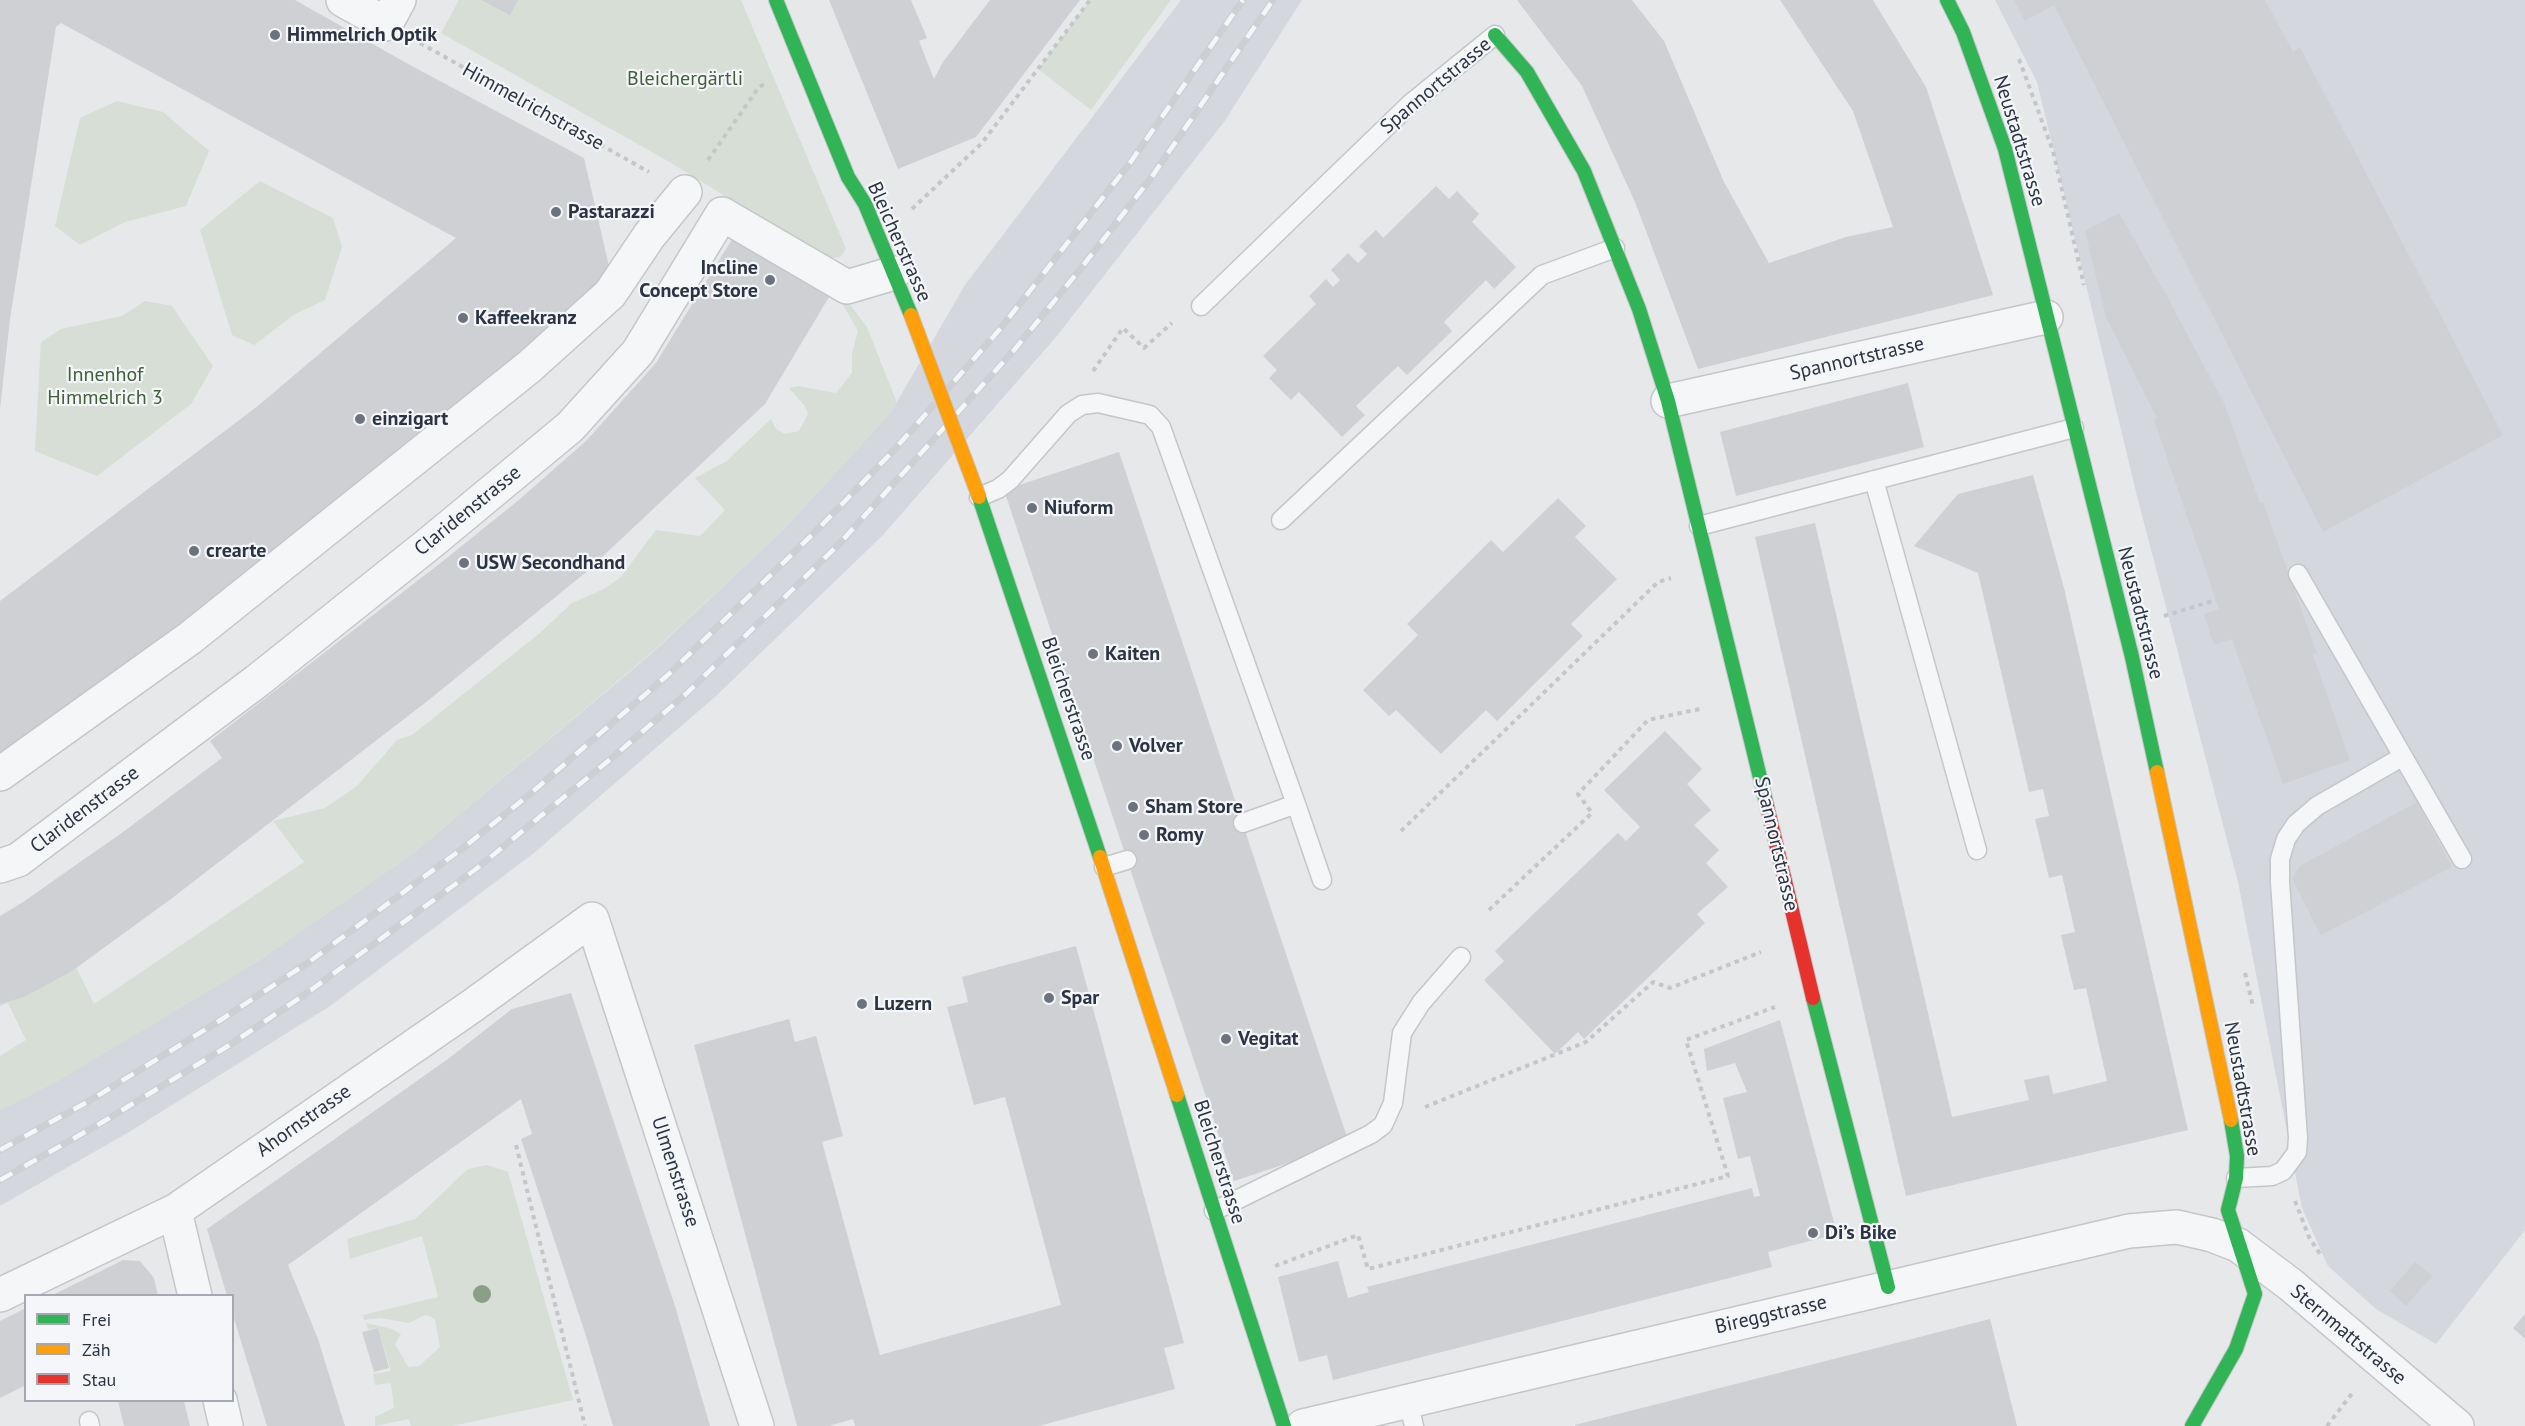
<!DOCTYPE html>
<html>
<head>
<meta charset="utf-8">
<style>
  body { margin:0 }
  #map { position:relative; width:2525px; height:1426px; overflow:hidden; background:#e6e8ea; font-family:"PT Sans",sans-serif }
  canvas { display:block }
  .legend { position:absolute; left:24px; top:1294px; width:210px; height:108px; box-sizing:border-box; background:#f4f6f9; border:2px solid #a4a8b1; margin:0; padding:8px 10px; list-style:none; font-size:18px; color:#2b3445 }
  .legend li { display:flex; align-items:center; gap:12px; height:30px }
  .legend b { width:30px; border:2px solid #a4a8b1 }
</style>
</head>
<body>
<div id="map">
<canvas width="2525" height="1426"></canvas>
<ul class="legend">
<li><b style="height:8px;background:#30b455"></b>Frei</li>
<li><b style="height:8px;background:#ff9f0a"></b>Zäh</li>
<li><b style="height:8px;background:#e5322d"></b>Stau</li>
</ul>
</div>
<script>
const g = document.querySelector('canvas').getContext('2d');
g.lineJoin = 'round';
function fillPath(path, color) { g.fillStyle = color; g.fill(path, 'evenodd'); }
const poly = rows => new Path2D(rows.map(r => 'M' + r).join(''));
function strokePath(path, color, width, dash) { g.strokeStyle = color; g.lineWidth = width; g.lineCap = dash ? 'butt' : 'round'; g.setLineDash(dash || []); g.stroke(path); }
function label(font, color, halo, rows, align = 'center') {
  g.font = font + ' "PT Sans",sans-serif'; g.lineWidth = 4.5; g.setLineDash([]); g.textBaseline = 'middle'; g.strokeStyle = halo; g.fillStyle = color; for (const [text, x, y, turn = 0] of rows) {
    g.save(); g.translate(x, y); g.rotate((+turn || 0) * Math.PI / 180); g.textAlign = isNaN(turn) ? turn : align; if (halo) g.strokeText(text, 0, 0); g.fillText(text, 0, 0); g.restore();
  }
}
const built = poly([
  [1181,0,1302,0,1224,122,1056,337,883,535,716,696,534,853,330,1006,129,1132,0,1206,0,1110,57,1081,261,959,412,854,651,654,784,529,891,412,965,285],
  [1995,0,2525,0,2525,1230,2436,1344,2376,1309,2328,1266,2302,1208,2238,882,2137,496,2037,82]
]);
const green = poly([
  [459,0,741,0,846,249,840,257,828,259,666,160,441,33],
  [1090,0,1171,0,1091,110,1038,69],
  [117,101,163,112,209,151,186,206,125,222,80,245,55,226,80,118],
  [260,181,333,218,342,247,325,300,295,314,254,345,232,335,200,230],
  [845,298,867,327,897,403,891,412,784,529,651,653,412,854,261,959,57,1081,0,1110,0,1056,26,1040,8,1003,0,1006,0,994,76,967,94,1004,304,862,273,821,325,808,357,786,397,740,412,735,540,633,572,603,602,590,620,578,656,530,700,536,725,510,695,478,727,461,771,419,776,429,785,434,799,431,808,414,805,406,789,388,798,386,836,393,852,373,852,354,858,331,842,303],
  [145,301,172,306,213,366,191,404,97,476,35,451,41,342,61,329,122,316],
  [487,1165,508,1172,573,1400,452,1426,411,1426,409,1419,375,1426,375,1417,394,1408,391,1383,375,1385,373,1374,391,1371,378,1328,368,1329,366,1323,392,1329,401,1334,395,1344,408,1367,419,1366,440,1347,435,1320,430,1316,424,1315,409,1323,380,1318,364,1320,363,1315,438,1297,422,1236,350,1259,347,1239,415,1219,468,1169]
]);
const building = poly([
  [0,0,295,0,410,65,584,158,612,279,433,433,0,768,0,601,259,405,456,238,61,23,56,27,10,319,0,409],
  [481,0,518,0,510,15],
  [829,0,911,0,927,38,919,41,934,79,943,62,990,0,1080,0,976,137,898,169],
  [1517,0,1632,0,1664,41,1724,182,1769,263,1846,237,1893,227,1853,111,1780,0,1873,0,1926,87,1993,295,1698,369,1635,202,1582,86],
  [2014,0,2265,0,2293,52,2300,47,2503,435,2323,532,2054,5,2025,21],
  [1436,186,1449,199,1457,191,1479,214,1472,222,1516,267,1494,289,1486,280,1444,322,1452,331,1407,375,1398,366,1356,406,1365,415,1342,437,1299,392,1291,400,1269,378,1277,370,1263,356,1316,304,1309,296,1326,279,1333,287,1340,280,1331,270,1348,253,1358,263,1367,254,1359,246,1376,230,1383,238],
  [2119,213,2164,291,2224,403,2260,503,2263,502,2317,653,2313,655,2350,760,2283,784,2232,639,2214,645,2204,614,2219,609,2154,420,2157,418,2106,317,2085,231],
  [734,236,832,292,765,404,585,573,430,699,171,899,72,971,24,997,0,1004,0,916,23,902,123,832,222,758,210,741,443,561,520,499,586,441,656,363],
  [1908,383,1924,447,1736,496,1720,432],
  [1119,452,1349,1143,1234,1181,1004,490],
  [2033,475,2064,588,2188,1130,1906,1196,1755,537,1815,523,1952,1117,2029,1100,2024,1080,2049,1075,2053,1094,2107,1081,2086,988,2074,990,2061,935,2075,932,2062,875,2049,878,2035,819,2049,816,2043,789,2029,792,1978,573,1914,546,1958,494],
  [1558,498,1586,526,1575,537,1617,579,1571,624,1583,636,1497,721,1486,710,1441,754,1396,710,1389,716,1363,690,1418,635,1407,624,1491,540,1503,552],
  [1665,731,1702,769,1687,784,1711,810,1694,825,1719,850,1706,863,1728,887,1697,914,1705,923,1584,1039,1578,1032,1555,1054,1484,980,1504,961,1495,951,1618,833,1626,841,1640,827,1604,790],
  [2417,802,2452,867,2321,935,2292,878,2300,866],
  [1076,946,1184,1343,1164,1348,1175,1389,1039,1426,855,1426,853,1419,829,1426,797,1426,694,1045,789,1019,795,1042,816,1036,843,1136,822,1142,880,1355,1061,1305,1005,1097,974,1105,947,1007,968,1002,962,977],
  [571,993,676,1309,710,1426,613,1426,586,1336,521,1139,532,1134,521,1099,288,1265,318,1339,345,1426,267,1426,232,1312,232,1296,227,1296,207,1229,448,1059,512,1009],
  [1780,1020,1837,1234,1768,1252,1772,1267,1333,1380,1327,1355,1299,1362,1278,1277,1338,1261,1348,1298,1369,1292,1367,1287,1752,1188,1754,1197,1760,1196,1750,1156,1738,1159,1723,1098,1747,1092,1735,1063,1707,1071,1704,1049],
  [123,1260,140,1261,154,1278,158,1296,51,1296],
  [2415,1262,2432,1276,2406,1306,2390,1291],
  [26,1308,26,1385,0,1398,0,1321],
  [2525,1314,2525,1339,2513,1328],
  [1990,1319,2017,1426,1575,1426,1575,1425],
  [378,1328,389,1368,374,1372,362,1332],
  [118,1401,184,1401,190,1426,124,1426]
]);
const path = poly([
  [420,43,649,172],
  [2019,59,2053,151,2084,285],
  [708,160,759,87,767,83],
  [912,209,982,143,1090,0],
  [1093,371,1123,328,1144,348,1172,323],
  [2164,616,2216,600],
  [1401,831,1658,582,1671,578],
  [1489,910,1592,813,1578,794,1648,720,1704,708],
  [2245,973,2253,1006],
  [1425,1107,1586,1042,1653,982,1670,988,1761,952],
  [516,1145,585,1426],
  [2295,1201,2309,1237,2320,1254],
  [1275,1266,1358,1235,1368,1269,1728,1176,1686,1040,1775,1007],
  [2327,1426,2354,1391]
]);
const lane = poly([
  [1201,306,1410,104,1495,35],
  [1874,480,1977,850],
  [979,497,998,489,1010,480,1068,414,1082,405,1098,403,1150,415,1161,427,1296,804,1243,823],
  [1281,520,1542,275,1615,248],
  [1699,526,2074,428],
  [2298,574,2462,859],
  [1296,804,1322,880],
  [1104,867,1127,860],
  [2236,1178,2272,1176,2283,1171,2297,1152,2298,1138,2280,882,2280,859,2286,839,2296,824,2317,806,2402,757],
  [1214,1211,1371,1134,1383,1125,1393,1103,1402,1033,1421,1003,1461,957],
  [1408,1401,1414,1426],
  [89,1421,90,1426]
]);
const street = poly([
  [343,0,386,24,399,0],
  [1668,401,2046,317],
  [0,774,190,638,529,367,610,294,649,236,685,192],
  [0,866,18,860,257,681,430,543,570,427,638,352,722,214,847,287,894,273],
  [175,1211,195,1296],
  [0,1295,175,1211,472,1006,592,919,757,1426],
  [220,1400,226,1426],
  [1303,1426,2129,1231,2177,1227,2212,1235,2238,1245,2291,1285,2457,1426]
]);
const fast = poly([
  [776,0,848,177,865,204,911,315],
  [1947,0,1963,32,2005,149,2132,657,2157,772],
  [1495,35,1527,72,1584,171,1639,309,1668,401,1766,802],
  [979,497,1100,857],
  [1813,998,1888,1287],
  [1177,1095,1284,1426],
  [2192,1426,2236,1349,2255,1294,2228,1210,2236,1178,2237,1156,2231,1120]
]);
const slow = poly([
  [2157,772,2231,1120],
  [1100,857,1177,1095]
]);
const jam = poly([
  [1766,802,1813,998]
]);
const rail = poly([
  [0,1150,89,1101,216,1023,309,962,463,848,530,794,670,673,819,528,895,449,1000,329,1130,163,1243,0],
  [0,1180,101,1123,228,1046,307,993,476,869,613,757,686,694,840,543,1015,349,1082,267,1151,178,1273,0]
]);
const slowBridge = poly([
  [911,315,979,497]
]);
const trees = [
  [482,1294]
];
const markers = [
  [275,35,6,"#6c737f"],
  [556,212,6,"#6c737f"],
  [770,280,6,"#6c737f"],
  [463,318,6,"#6c737f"],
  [360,419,6,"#6c737f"],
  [1032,508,6,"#6c737f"],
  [194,551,6,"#6c737f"],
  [464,563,6,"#6c737f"],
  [1093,654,6,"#6c737f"],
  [1117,746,6,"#6c737f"],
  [1133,807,6,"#6c737f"],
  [1144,835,6,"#6c737f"],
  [1049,998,6,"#6c737f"],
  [862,1004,6,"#6c737f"],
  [1226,1039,6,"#6c737f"],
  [1813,1233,6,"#6c737f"]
];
const poiNames = [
  ["Himmelrich Optik",287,35],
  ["Pastarazzi",568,212],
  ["Incline",758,268,"right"],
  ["Concept Store",758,291,"right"],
  ["Kaffeekranz",475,318],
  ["einzigart",372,419],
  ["Niuform",1044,508],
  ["crearte",206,551],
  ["USW Secondhand",476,563],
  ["Kaiten",1105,654],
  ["Volver",1129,746],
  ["Sham Store",1145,807],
  ["Romy",1156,835],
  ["Spar",1061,998],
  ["Luzern",874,1004],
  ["Vegitat",1238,1039],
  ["Di’s Bike",1825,1233]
];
const parkNames = [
  ["Bleichergärtli",685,79],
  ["Innenhof",105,375],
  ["Himmelrich 3",105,398]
];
const streetNames = [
  ["Spannortstrasse",1436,86,-40],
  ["Himmelrichstrasse",533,107,29],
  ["Neustadtstrasse",2019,141,73],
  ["Bleicherstrasse",899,242,66],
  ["Spannortstrasse",1857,359,-13],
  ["Claridenstrasse",468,511,-39],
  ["Neustadtstrasse",2140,613,76],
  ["Bleicherstrasse",1068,699,71],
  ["Claridenstrasse",85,810,-37],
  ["Spannortstrasse",1776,844,77],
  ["Neustadtstrasse",2242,1089,80],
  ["Ahornstrasse",304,1121,-35],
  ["Bleicherstrasse",1219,1162,72],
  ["Ulmenstrasse",675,1172,72],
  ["Bireggstrasse",1771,1315,-13],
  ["Sternmattstrasse",2348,1335,40]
];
fillPath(built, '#d4d7dd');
fillPath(green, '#d6ded6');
fillPath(building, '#ced0d3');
strokePath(lane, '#c4c6c8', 21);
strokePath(street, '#c4c6c8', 36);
strokePath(fast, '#c4c6c8', 16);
strokePath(slow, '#c4c6c8', 16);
strokePath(jam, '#c4c6c8', 16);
strokePath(path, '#c5c6ca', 4, [4.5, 4.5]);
strokePath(lane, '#f5f6f7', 18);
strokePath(street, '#f5f6f7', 33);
strokePath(fast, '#30b455', 14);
strokePath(slow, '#ff9f0a', 14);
strokePath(jam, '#e5322d', 14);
strokePath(rail, '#cecfd2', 7);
strokePath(rail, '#f4f6f9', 4.5, [14]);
strokePath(slowBridge, '#c4c6c8', 16, []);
strokePath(slowBridge, '#ff9f0a', 14);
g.fillStyle = '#8a9e88';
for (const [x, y] of trees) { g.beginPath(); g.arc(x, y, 9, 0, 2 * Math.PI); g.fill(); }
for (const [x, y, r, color] of markers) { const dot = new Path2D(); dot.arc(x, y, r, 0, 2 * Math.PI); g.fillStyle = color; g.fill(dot); strokePath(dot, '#f4f6f9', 2); }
label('bold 20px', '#2b3445', '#f4f6f9', poiNames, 'left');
label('20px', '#3f6138', '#f4f6f9', parkNames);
label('20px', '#2b3445', '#f4f6f9', streetNames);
</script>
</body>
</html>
